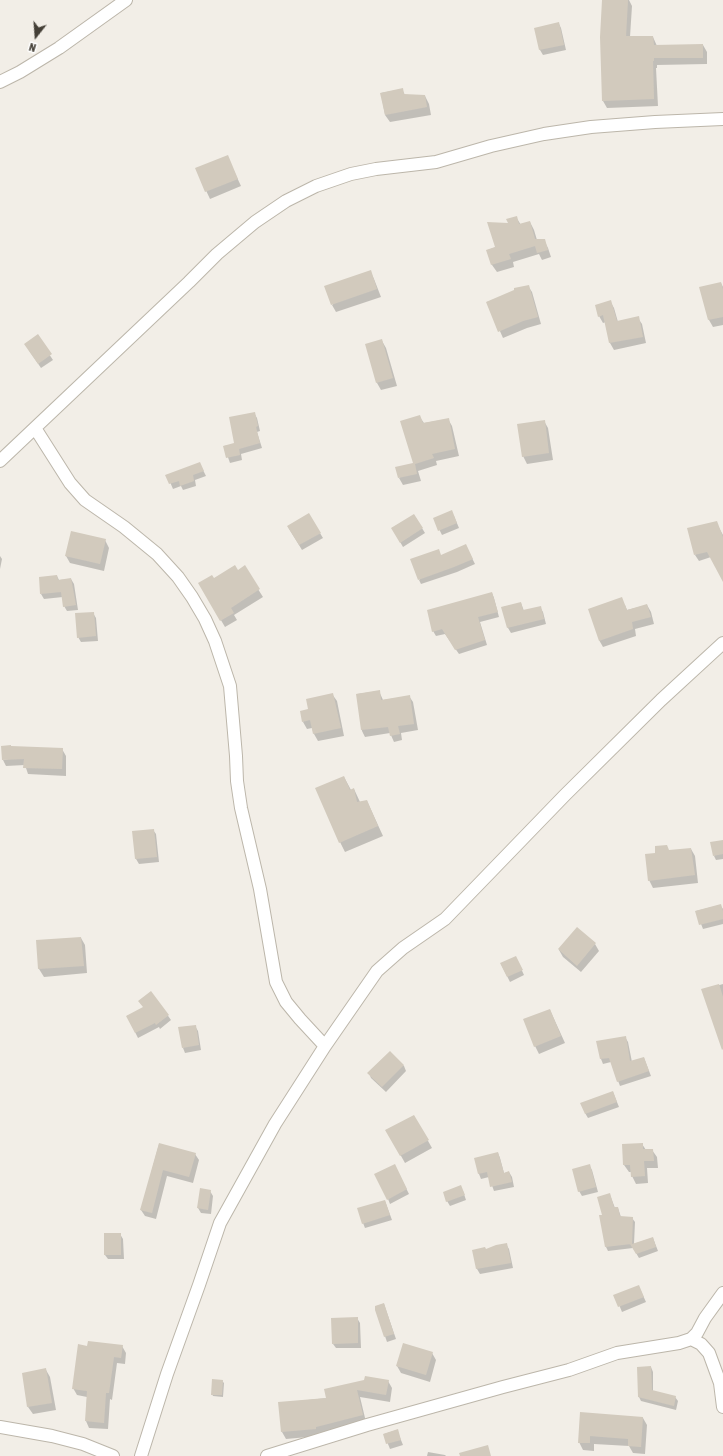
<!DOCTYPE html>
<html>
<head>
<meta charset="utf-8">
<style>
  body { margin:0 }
  #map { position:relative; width:723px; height:1456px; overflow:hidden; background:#f2eee7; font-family:"Asap Condensed",sans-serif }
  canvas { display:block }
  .north { position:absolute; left:16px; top:16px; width:40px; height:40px; -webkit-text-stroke:3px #fff; paint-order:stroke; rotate:197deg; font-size:11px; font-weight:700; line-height:16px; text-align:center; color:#443f36 }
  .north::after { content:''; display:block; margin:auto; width:14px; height:18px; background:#443f36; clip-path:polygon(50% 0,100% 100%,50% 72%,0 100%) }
</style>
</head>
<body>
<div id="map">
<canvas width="723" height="1456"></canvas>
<div class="north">N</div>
</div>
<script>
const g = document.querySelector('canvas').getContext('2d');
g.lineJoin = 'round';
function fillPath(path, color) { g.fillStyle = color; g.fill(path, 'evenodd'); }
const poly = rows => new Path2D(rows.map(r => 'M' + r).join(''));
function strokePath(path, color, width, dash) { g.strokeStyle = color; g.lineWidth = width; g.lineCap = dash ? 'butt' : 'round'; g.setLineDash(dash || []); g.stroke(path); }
const shadow = poly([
  [603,0,629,0,632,6,630,37,653,37,657,46,703,45,707,52,707,64,657,65,657,68,656,68,658,106,607,108,603,101],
  [559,24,561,28,566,50,543,55,540,50,535,29],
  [402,89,405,95,425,96,429,104,431,115,390,122,385,115,381,93],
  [227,156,241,186,210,199,196,169],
  [516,217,521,225,530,222,534,230,537,240,544,240,548,248,551,257,542,260,539,254,513,262,514,267,497,272,492,265,488,250,496,247,509,224],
  [370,271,374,279,381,297,336,312,332,305],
  [721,283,723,287,723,325,713,327,709,320,701,288],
  [528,286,532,292,541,324,527,328,503,338,487,302],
  [610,301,614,308,618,322,638,318,642,324,646,343,614,350,610,343,606,322,603,323,599,316],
  [37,336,53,360,41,368,28,349],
  [382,341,386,348,397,386,381,390,377,383],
  [254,413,257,418,260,431,257,432,262,448,241,454,242,460,230,463,224,446,235,444],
  [419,416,424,423,448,419,452,426,459,456,436,461,437,465,418,471,421,481,403,485,399,478,415,463],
  [544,421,548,428,553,460,527,464,523,456],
  [202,468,206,476,195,480,196,486,183,490,181,486,173,489,167,475],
  [309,515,323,538,302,550,288,527],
  [414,515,425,533,403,547,392,528],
  [454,516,459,528,442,535,434,519],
  [716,522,723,535,723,580,711,557,699,561,695,555],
  [105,540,109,548,104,571,70,563,66,556],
  [468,550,475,564,457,572,421,584,419,580,441,556],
  [0,556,2,559,0,569],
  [244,567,263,597,234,615,237,620,225,627,199,583,238,571],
  [57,576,59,580,71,579,74,584,78,610,67,611,64,606,63,597,44,599,41,594],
  [492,593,494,598,499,617,480,622,487,645,459,654,445,634,436,636,433,631],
  [521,603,524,611,540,607,543,612,546,624,511,633,508,628,503,607],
  [625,605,627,610,647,605,651,612,654,624,635,629,636,636,603,647,599,640],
  [93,613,96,618,98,641,81,642,78,637],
  [379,691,383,700,409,696,413,702,418,730,401,733,402,740,394,742,390,733,365,737,362,731,357,694],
  [332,694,337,701,344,736,318,741,314,734,312,728,307,729,303,722,309,710],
  [62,749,66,756,66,776,28,774,25,765,6,766,3,760],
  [344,777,351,790,354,789,360,802,367,801,383,836,345,852,340,842],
  [153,830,156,834,159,862,139,864,136,859,133,832],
  [723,841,723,859,716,860,714,856],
  [691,849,695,856,698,883,653,888,649,880],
  [720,905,723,909,723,924,703,929,696,911],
  [81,938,85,945,87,973,44,977,39,969,37,941],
  [595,944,599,951,581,972,563,957,559,950],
  [518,962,524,975,510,982,501,964],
  [723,984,723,1040,703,990],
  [151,992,171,1020,160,1029,159,1027,138,1038,127,1016,144,1008],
  [550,1010,565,1043,539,1054,535,1046],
  [195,1026,198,1031,201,1050,185,1053,183,1048],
  [625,1037,628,1042,632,1062,644,1058,651,1076,620,1086,611,1062,603,1064,601,1059,597,1042],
  [390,1052,404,1066,406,1071,386,1092,371,1078,369,1073],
  [613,1092,619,1107,588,1118,585,1113],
  [414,1116,432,1148,405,1163,387,1131],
  [159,1144,195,1154,199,1160,193,1183,167,1176,156,1219,145,1216,141,1210],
  [642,1144,646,1150,652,1150,657,1157,658,1168,647,1168,648,1183,636,1184,632,1176,632,1172,629,1172,624,1165],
  [498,1153,500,1158,504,1173,509,1172,512,1177,514,1187,494,1191,489,1177,481,1179,479,1174,475,1159],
  [589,1165,592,1170,598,1192,582,1196,579,1191],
  [397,1170,409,1194,390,1204,388,1199],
  [210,1191,213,1196,211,1214,201,1213,198,1208],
  [463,1191,466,1200,450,1206,447,1201],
  [610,1195,615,1208,618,1208,621,1217,632,1218,635,1222,634,1244,653,1238,658,1251,639,1258,633,1248,608,1251,606,1247,600,1216,603,1215],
  [385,1201,392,1220,365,1228,363,1223],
  [120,1234,123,1239,124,1259,108,1259,105,1255],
  [506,1244,509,1249,513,1268,480,1274,477,1269,474,1250,486,1251],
  [641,1291,646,1302,622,1312,615,1295],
  [384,1304,396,1339,387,1342,375,1307],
  [357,1318,360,1323,361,1348,336,1348,333,1344],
  [122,1346,126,1353,125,1364,117,1363,112,1400,110,1399,108,1429,89,1428,86,1421,87,1397,77,1395,73,1388,88,1348],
  [432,1353,436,1360,430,1382,401,1373,397,1366],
  [651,1367,653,1372,653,1392,675,1397,678,1401,676,1410,641,1401,639,1397],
  [46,1370,50,1377,56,1410,33,1414,28,1407],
  [222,1381,224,1383,223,1397,213,1396,212,1394],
  [388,1381,392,1388,390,1402,360,1397,366,1422,319,1433,319,1436,286,1439,282,1432,279,1403,327,1398,325,1390],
  [581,1413,643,1418,647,1425,645,1454,633,1453,629,1446,594,1444,594,1451,583,1450,579,1442],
  [397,1430,403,1445,390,1449,384,1434],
  [428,1452,445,1455,446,1456,427,1456]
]);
const building = poly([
  [602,0,628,0,626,36,653,36,654,45,703,44,703,58,654,58,654,61,653,61,654,99,602,101,600,37],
  [559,22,564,45,539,50,534,28],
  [403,88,404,94,425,95,427,107,385,115,380,93],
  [228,155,238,179,205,192,195,168],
  [517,216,519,224,530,221,535,239,545,239,548,250,537,253,535,246,509,254,511,259,491,265,486,250,495,247,487,222,508,223,506,219],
  [371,270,377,289,331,305,324,286],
  [721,282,723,289,723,317,708,320,699,287],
  [529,285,538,317,523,321,498,332,486,302,514,290,514,288],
  [611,300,617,321,639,316,643,337,609,343,603,315,598,317,595,305],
  [38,334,52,354,38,364,24,344],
  [382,339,393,378,376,383,365,344],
  [255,412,258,426,256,427,260,443,239,449,240,455,226,458,223,446,234,443,229,417],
  [420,415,423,423,449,418,455,449,432,454,434,458,415,464,417,474,398,478,395,467,413,463,400,421],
  [545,420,549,453,522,457,517,424],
  [200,462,204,471,193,475,194,481,180,486,179,481,169,484,165,475],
  [452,510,457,523,438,531,433,518],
  [309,513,321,533,299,545,287,526],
  [414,514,423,528,400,543,391,528],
  [717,521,723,537,723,582,707,552,694,555,687,528],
  [71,531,106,539,100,564,65,556],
  [466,544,473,559,454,567,418,580,410,559,439,549,441,555],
  [235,565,238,570,245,565,260,589,231,608,234,613,220,621,198,583,212,575,214,578],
  [57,575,58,580,71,578,76,605,63,607,61,592,40,594,39,577],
  [492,592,498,612,478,617,485,640,455,650,442,629,432,632,427,610],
  [622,597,627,610,647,604,651,617,632,622,633,629,599,641,588,609],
  [521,602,523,610,541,606,544,619,507,628,501,607],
  [94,612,96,636,77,638,75,613],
  [380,690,381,700,410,695,414,724,398,726,400,734,390,736,388,727,361,730,356,694],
  [333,693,341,728,313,734,310,720,302,722,300,711,308,709,306,699],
  [11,745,11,746,63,748,62,769,23,768,24,759,2,760,1,746],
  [344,776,350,790,354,788,357,802,367,800,378,826,339,843,315,788],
  [154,829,157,857,135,859,132,831],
  [723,840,723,854,713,856,710,842],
  [667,845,669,850,691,848,695,875,648,881,645,854,655,853,655,846],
  [721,904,723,911,723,919,699,925,695,911],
  [577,927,596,943,577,966,558,949],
  [81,937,84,966,38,969,36,940],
  [516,956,523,970,507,977,500,963],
  [719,984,723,997,723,1049,722,1050,701,989],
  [151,991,169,1015,156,1025,155,1023,135,1033,126,1016,143,1007,138,1001],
  [550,1009,561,1036,534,1047,523,1019],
  [196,1025,199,1045,182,1048,178,1027],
  [626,1036,630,1061,644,1057,649,1071,617,1082,609,1058,600,1059,596,1041],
  [390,1051,404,1065,382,1087,367,1073],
  [613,1091,617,1102,585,1114,580,1103],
  [414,1115,429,1140,400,1156,385,1130],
  [159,1143,196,1153,189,1177,163,1170,152,1213,140,1210],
  [643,1143,643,1149,653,1149,654,1161,644,1161,645,1176,631,1177,630,1165,623,1165,622,1144],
  [498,1152,504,1173,509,1171,512,1182,490,1187,487,1172,478,1174,474,1158],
  [395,1164,407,1189,387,1200,374,1174],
  [590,1164,596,1187,578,1192,572,1169],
  [461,1185,465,1195,446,1202,443,1192],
  [200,1188,211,1190,208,1210,197,1208],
  [610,1193,614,1207,618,1207,620,1216,633,1217,632,1244,653,1237,656,1247,636,1254,630,1244,631,1244,605,1247,599,1215,602,1215,597,1197],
  [385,1200,390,1215,362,1224,357,1208],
  [104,1233,121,1233,121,1255,104,1255],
  [507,1243,511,1263,476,1269,472,1250,485,1247,486,1249,496,1245],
  [639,1285,644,1297,618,1307,613,1295],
  [384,1303,394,1334,384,1337,375,1310,375,1306],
  [358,1317,358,1343,332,1344,331,1318],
  [88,1341,123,1345,121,1358,114,1357,109,1393,106,1393,104,1423,85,1421,87,1391,72,1389,78,1344,87,1346],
  [403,1343,433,1352,426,1375,396,1366],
  [651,1366,652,1390,676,1396,674,1406,638,1397,637,1367],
  [46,1368,52,1403,27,1407,22,1373],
  [365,1376,389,1380,386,1395,357,1390,363,1415,316,1427,316,1429,281,1432,278,1402,326,1398,324,1389,364,1380],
  [212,1379,223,1380,222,1395,211,1395],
  [580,1412,643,1417,641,1447,628,1446,628,1439,590,1436,590,1443,578,1443],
  [398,1429,401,1440,386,1444,383,1434],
  [488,1445,491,1456,460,1456,459,1453]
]);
const street = poly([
  [0,82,20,72,59,48,126,0],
  [35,428,70,483,85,500,124,527,157,554,178,577,192,597,205,619,215,641,230,686,236,756,237,781,241,808,260,889,276,982,286,1002,300,1019,325,1046],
  [0,461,189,282,217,254,255,222,286,201,316,186,351,174,376,169,436,162,491,146,544,134,591,127,655,122,723,119],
  [691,1339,701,1344,709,1353,720,1383,723,1407],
  [0,1427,52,1436,83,1444,113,1456],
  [141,1456,167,1374,199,1285,220,1223,275,1124,325,1046,377,971,403,948,445,919,565,795,661,700,723,643],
  [267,1456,367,1425,503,1387,569,1370,617,1353,679,1343,691,1339,697,1333,705,1318,723,1293]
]);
fillPath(shadow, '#0003');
fillPath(building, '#d2cabd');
strokePath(street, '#bcb6aa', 14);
strokePath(street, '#fff', 12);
</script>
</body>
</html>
